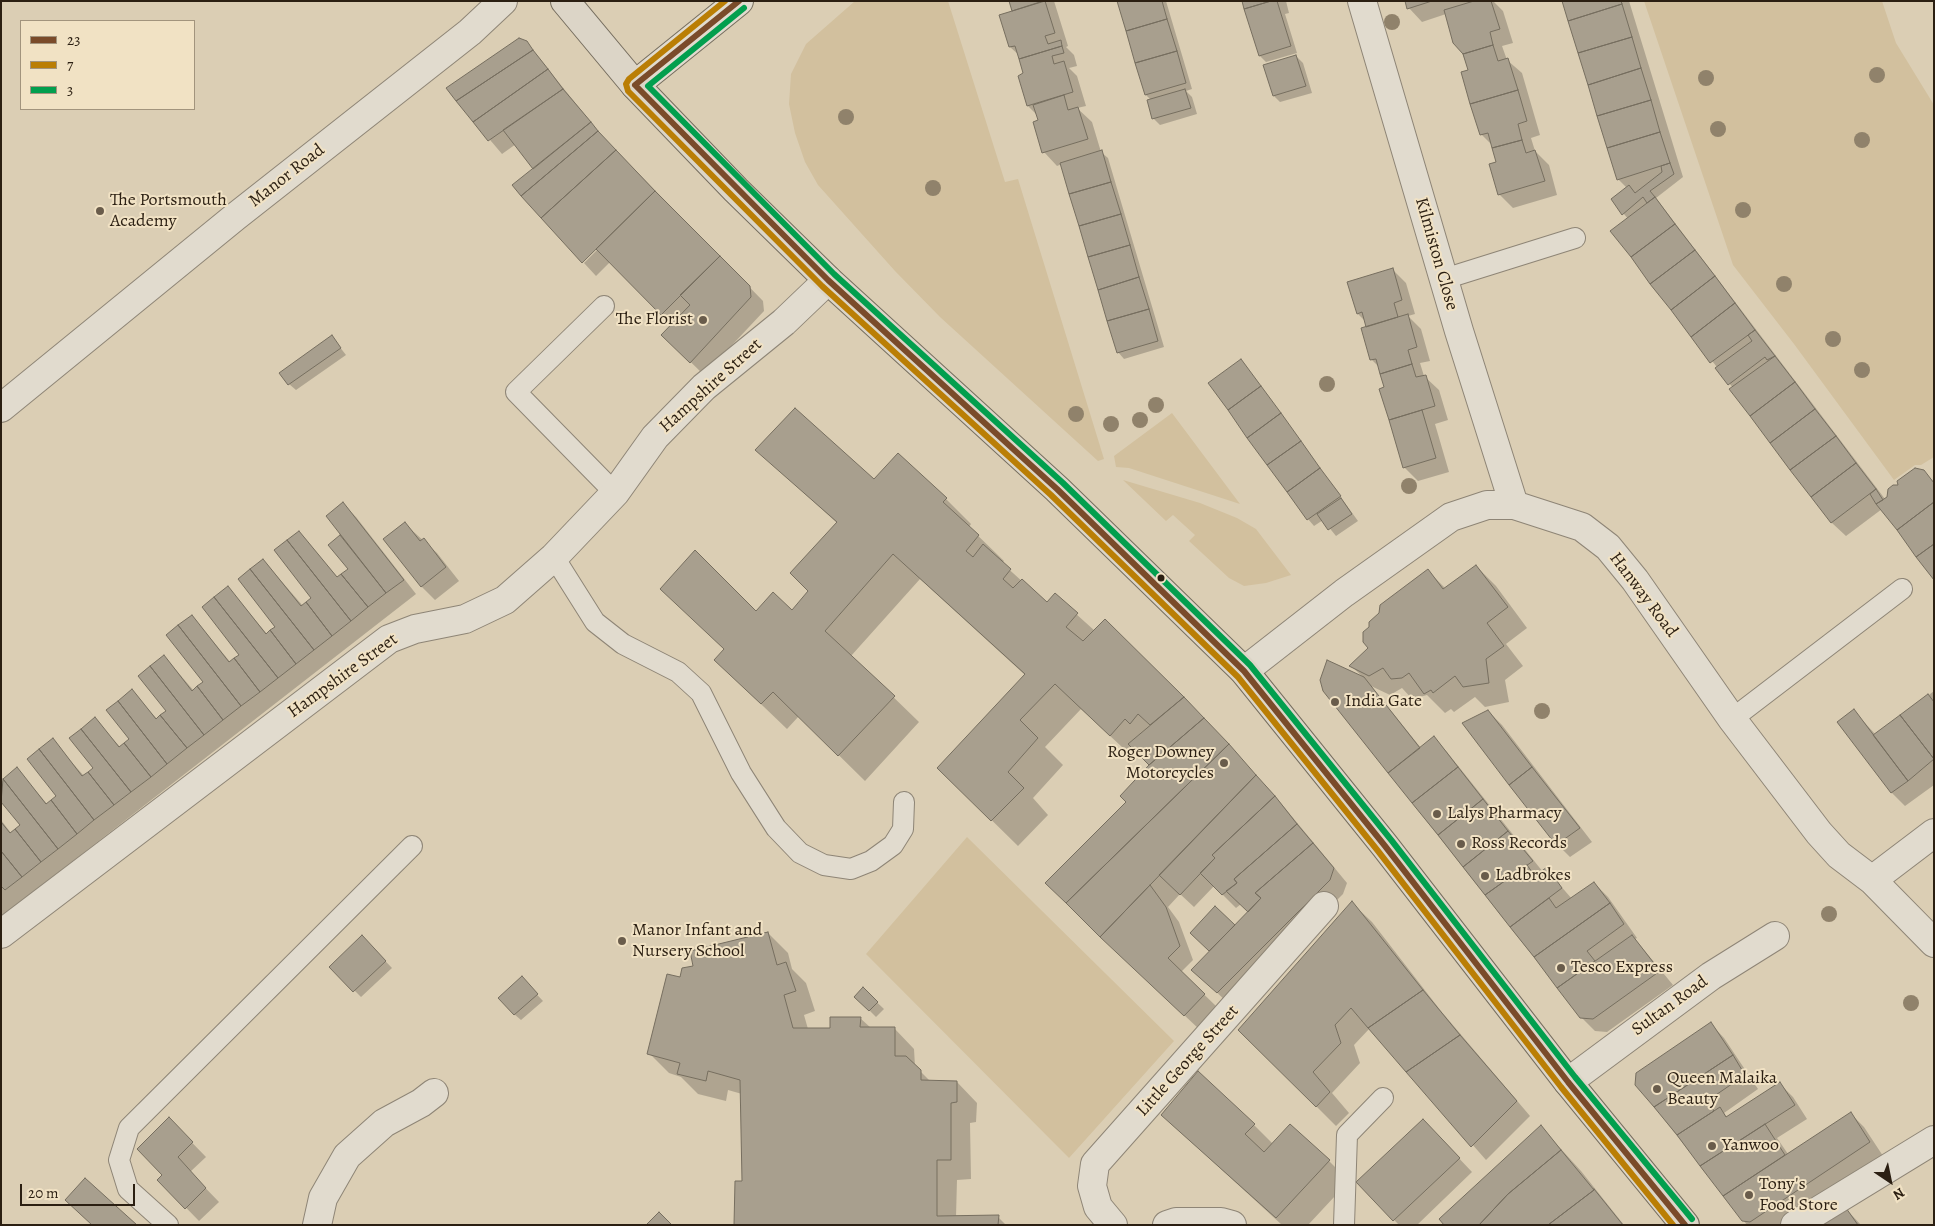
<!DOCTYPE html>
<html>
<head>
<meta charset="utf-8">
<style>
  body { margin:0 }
  #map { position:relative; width:1935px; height:1226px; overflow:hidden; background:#dbceb4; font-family:Alegreya,serif }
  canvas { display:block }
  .frame { position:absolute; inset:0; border:2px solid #2b1f12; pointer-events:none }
  .legend { position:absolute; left:20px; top:20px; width:175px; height:90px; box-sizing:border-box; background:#f1e2c4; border:1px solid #a2947d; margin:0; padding:6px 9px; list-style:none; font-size:15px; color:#2b1f12 }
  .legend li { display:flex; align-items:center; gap:10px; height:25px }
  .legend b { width:25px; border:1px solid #a2947d }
  .north { position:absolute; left:1865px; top:1156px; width:50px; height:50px; -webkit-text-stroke:4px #f1e2c4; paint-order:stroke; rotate:146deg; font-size:14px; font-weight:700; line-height:20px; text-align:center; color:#2b1f12 }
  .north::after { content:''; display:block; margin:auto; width:18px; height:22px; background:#2b1f12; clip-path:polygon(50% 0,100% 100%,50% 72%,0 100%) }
  .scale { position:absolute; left:20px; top:1184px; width:115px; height:22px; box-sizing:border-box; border:2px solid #2b1f12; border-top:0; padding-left:6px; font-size:15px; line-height:18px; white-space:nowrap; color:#2b1f12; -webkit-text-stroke:4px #f1e2c4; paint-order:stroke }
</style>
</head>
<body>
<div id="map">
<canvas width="1935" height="1226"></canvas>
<div class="frame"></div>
<ul class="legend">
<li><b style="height:6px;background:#7a4b2a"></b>23</li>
<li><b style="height:6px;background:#ba7e05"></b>7</li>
<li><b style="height:6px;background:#029f4e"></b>3</li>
</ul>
<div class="north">N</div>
<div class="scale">20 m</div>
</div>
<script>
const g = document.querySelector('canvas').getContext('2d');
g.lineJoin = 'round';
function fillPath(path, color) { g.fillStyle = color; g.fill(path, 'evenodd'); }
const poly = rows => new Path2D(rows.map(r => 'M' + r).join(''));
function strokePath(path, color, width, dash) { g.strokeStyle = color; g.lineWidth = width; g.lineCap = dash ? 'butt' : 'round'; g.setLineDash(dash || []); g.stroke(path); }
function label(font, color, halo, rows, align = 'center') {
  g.font = font + ' Alegreya,serif'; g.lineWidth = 4; g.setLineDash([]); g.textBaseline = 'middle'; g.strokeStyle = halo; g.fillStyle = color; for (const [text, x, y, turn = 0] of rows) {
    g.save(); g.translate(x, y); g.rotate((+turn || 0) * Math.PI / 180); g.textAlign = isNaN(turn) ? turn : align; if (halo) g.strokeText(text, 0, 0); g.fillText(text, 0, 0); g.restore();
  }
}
const green = poly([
  [855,1,948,1,1005,182,1018,179,1104,459,1098,461,940,317,895,271,818,185,805,162,795,133,789,104,791,74,806,44],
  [1644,1,1882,1,1896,43,1934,105,1934,457,1921,465,1915,465,1894,480,1794,344,1733,265],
  [1172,413,1240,504,1129,468,1116,467,1114,456],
  [1123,480,1200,503,1237,518,1256,529,1291,575,1266,583,1244,586,1229,578,1189,541,1195,535,1173,515,1166,521],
  [967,837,1174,1041,1069,1158,866,954]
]);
const shadow = poly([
  [1010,1,1054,1,1068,46,1066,47,1074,55,1077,66,1069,68,1077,76,1086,106,1077,108,1092,122,1101,152,1108,158,1164,347,1124,359,1118,352,1062,164,1057,166,1044,152,1038,116,1028,106,1019,76,1025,74,1020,56,1010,47,1013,12],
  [1118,1,1166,1,1192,89,1186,91,1192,97,1197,114,1160,125,1153,118,1151,100,1146,95],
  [1243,1,1286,1,1289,13,1285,14,1297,53,1266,62,1260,56],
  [1407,1,1493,1,1503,11,1513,43,1502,46,1507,60,1522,73,1540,135,1531,138,1535,151,1549,165,1557,195,1513,208,1499,194,1498,163,1493,146,1481,134,1469,70,1446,14,1422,22,1409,8],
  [1564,1,1629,1,1683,177,1656,198,1885,499,1899,485,1923,471,1934,482,1934,578,1882,509,1846,536,1832,523,1731,389,1733,388,1612,231,1628,219,1612,199,1627,188,1618,179],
  [526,42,603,137,763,301,764,311,704,375,663,335,673,324,610,262,596,276,584,263,598,249,516,144,502,154,457,101],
  [1296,56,1303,63,1312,93,1280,102,1274,96,1264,66],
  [1393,270,1406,283,1415,314,1408,316,1421,329,1430,361,1420,363,1424,376,1439,390,1448,420,1435,424,1449,472,1418,481,1404,467,1381,390,1385,388,1379,367,1371,359,1366,322,1358,314],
  [332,337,346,355,296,390,289,384],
  [1241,360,1358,521,1336,536,1323,520,1314,526,1308,519],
  [757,450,946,499,971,524,969,527,1004,561,1002,563,1047,604,1055,595,1095,631,1105,621,1183,698,1275,796,1347,883,1343,894,1231,1006,1207,983,1211,951,1191,933,1234,926,1249,912,1241,904,1236,908,1214,886,1194,907,1180,894,1168,907,1179,922,1193,960,1181,972,1218,1008,1199,1029,1121,956,1128,802,1150,766,1141,755,1136,760,1081,709,1045,747,1063,765,1033,798,1048,815,1018,846,965,794,1025,675,920,579,851,656,919,722,865,781,799,716,787,729,715,660,725,650,662,589,756,613,792,612,809,592,837,523],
  [343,504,356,517,416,594,1,917,1,820,11,833,21,825,1,800,1,782,17,769,48,805,58,796,52,740,84,776,94,768,95,719,121,748,131,740,132,691,157,719,167,711,164,656,194,691,205,683,192,616,231,663,241,655,228,588,267,634,277,627,263,560,303,606,313,598,299,532,338,578,349,570,329,545,342,535],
  [405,524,437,553,459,581,435,600,422,587,385,539],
  [1476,566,1496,586,1527,628,1506,644,1523,666,1505,680,1509,702,1485,707,1475,697,1454,712,1451,709,1445,713,1427,695,1412,699,1402,688,1390,695,1371,686,1421,748,1434,738,1447,752,1543,872,1546,869,1572,899,1594,883,1608,897,1637,938,1635,939,1673,985,1607,1032,1595,1031,1581,1017,1324,691,1363,677,1351,666,1370,648,1428,571,1446,589],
  [1934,691,1934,785,1905,806,1892,793,1854,711,1876,735],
  [1488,711,1502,725,1592,842,1570,857,1557,844],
  [1352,903,1372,922,1441,1011,1530,1116,1486,1160,1370,1028,1354,1045,1360,1063,1332,1093,1349,1113,1336,1126,1240,1030],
  [768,933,788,953,792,969,806,983,815,1011,804,1015,808,1029,831,1029,860,1018,871,1028,894,1028,914,1049,915,1066,931,1082,957,1082,977,1103,976,1122,970,1123,971,1179,957,1180,956,1217,998,1217,1006,1225,735,1225,743,1182,742,1094,728,1090,726,1101,698,1094,681,1077,669,1073,649,1053,681,979,695,967],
  [362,937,392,968,361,997,331,967],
  [528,985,543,1001,521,1020,514,1014],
  [863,989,884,1009,876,1017,856,997],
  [1711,1024,1724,1038,1758,1089,1724,1113,1728,1118,1780,1084,1793,1097,1807,1119,1777,1138,1788,1154,1850,1113,1864,1127,1883,1156,1779,1225,1747,1225,1637,1085],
  [1162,1115,1254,1125,1273,1144,1329,1161,1349,1181,1308,1225,1282,1225],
  [169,1119,206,1157,190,1172,219,1202,199,1221,159,1180,163,1175],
  [1541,1127,1581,1171,1624,1225,1445,1225],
  [1436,1134,1472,1172,1417,1225,1399,1225,1358,1182],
  [1846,1209,1861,1225,1822,1225]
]);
const building = poly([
  [1009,1,1043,1,1012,11,1009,1],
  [1045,1,1055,33,1045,36,1048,44,1061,40,1062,46,1019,59,1015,46,1009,47,999,15,1045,1],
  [1117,1,1162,1,1167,19,1126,31,1117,1],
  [1242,1,1271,1,1244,9,1242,1],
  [1271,1,1277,1,1291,46,1259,56,1244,9,1271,1],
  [1405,1,1432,1,1407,9,1405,1],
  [1474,1,1491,1,1500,29,1490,32,1493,45,1463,54,1453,43,1444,10,1474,1],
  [1562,1,1621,1,1622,4,1568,21,1562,1],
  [1622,4,1632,37,1578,53,1568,21,1622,4],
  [1167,19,1177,51,1135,63,1126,31,1167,19],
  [1632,37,1641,68,1588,85,1578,53,1632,37],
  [519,38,527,41,533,50,456,101,446,88,519,38],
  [1493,45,1498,61,1508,58,1518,90,1470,104,1461,72,1468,70,1463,54,1493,45],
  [1062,46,1064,53,1052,56,1054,64,1064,61,1073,92,1027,106,1018,76,1023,73,1019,59,1062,46],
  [533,50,548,69,473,122,456,101,533,50],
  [1177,51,1186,83,1145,95,1135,63,1177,51],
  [1296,55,1306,86,1273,96,1263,65,1296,55],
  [1641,68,1651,100,1597,116,1588,85,1641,68],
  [548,69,563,89,488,141,473,122,548,69],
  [563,89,591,122,533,169,503,130,563,89],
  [1185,89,1191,108,1152,119,1147,100,1185,89],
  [1518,90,1527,121,1518,124,1522,140,1492,148,1488,133,1480,135,1470,104,1518,90],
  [1064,95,1068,110,1078,107,1088,139,1042,153,1033,122,1038,120,1033,105,1064,95],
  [1651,100,1660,132,1607,148,1597,116,1651,100],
  [591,122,598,131,521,196,512,185,591,122],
  [598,131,616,150,541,218,521,196,598,131],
  [1660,132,1670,163,1617,180,1607,148,1660,132],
  [1522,140,1526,153,1535,150,1545,181,1498,195,1489,164,1496,162,1492,148,1522,140],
  [616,150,655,191,582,263,541,218,616,150],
  [1102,150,1111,182,1069,194,1060,163,1102,150],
  [1670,163,1674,174,1650,191,1655,197,1647,203,1643,197,1622,215,1611,199,1629,185,1635,193,1662,172,1661,166,1670,163],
  [1111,182,1121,214,1079,226,1069,194,1111,182],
  [655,191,720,256,661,315,596,249,655,191],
  [1655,197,1675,224,1631,257,1610,231,1655,197],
  [1121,214,1130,245,1088,257,1079,226,1121,214],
  [1675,224,1695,250,1650,284,1631,257,1675,224],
  [1130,245,1139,277,1098,290,1088,257,1130,245],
  [1695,250,1715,276,1671,310,1650,284,1695,250],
  [720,256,750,286,751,297,690,363,661,335,690,305,680,295,720,256],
  [1393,268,1402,300,1394,303,1398,317,1366,327,1362,312,1357,314,1347,282,1393,268],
  [1715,276,1735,303,1691,337,1671,310,1715,276],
  [1139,277,1149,309,1107,321,1098,290,1139,277],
  [1735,303,1755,330,1710,363,1691,337,1735,303],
  [1149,309,1158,341,1117,353,1107,321,1149,309],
  [1408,314,1417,347,1408,350,1412,364,1380,374,1376,359,1370,360,1361,328,1408,314],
  [1755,330,1775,356,1767,360,1765,357,1728,385,1715,368,1752,341,1748,335,1755,330],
  [332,335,341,348,288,385,279,373,332,335],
  [1775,356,1795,382,1750,416,1729,389,1775,356],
  [1241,359,1261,386,1228,410,1208,383,1241,359],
  [1412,364,1416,377,1426,375,1435,406,1389,420,1379,389,1384,387,1380,374,1412,364],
  [1795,382,1815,409,1770,443,1750,416,1795,382],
  [1261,386,1281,413,1247,438,1228,410,1261,386],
  [795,408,874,479,898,453,947,498,943,502,979,535,966,551,973,557,983,544,1011,569,1003,579,1013,588,1022,579,1047,602,1055,593,1078,613,1066,627,1083,641,1105,619,1184,697,1150,725,1138,714,1130,724,1125,719,1110,736,1055,684,1020,720,1038,738,1008,772,1024,788,991,821,937,768,1025,674,893,554,825,631,895,696,838,756,773,692,761,704,714,660,724,649,660,589,695,550,756,611,773,592,792,610,808,591,790,573,837,522,755,450,795,408],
  [1815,409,1836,436,1790,470,1770,443,1815,409],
  [1422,410,1436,458,1403,468,1389,420,1422,410],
  [1281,413,1301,441,1267,465,1247,438,1281,413],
  [1836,436,1856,463,1811,497,1790,470,1836,436],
  [1301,441,1320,468,1287,492,1267,465,1301,441],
  [1856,463,1876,489,1831,523,1811,497,1856,463],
  [1320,468,1341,496,1307,520,1287,492,1320,468],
  [1915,468,1924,470,1934,483,1934,502,1897,530,1876,504,1887,497,1888,489,1893,485,1898,485,1897,481,1915,468],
  [1876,489,1883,500,1876,504,1870,494,1876,489],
  [1341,498,1352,514,1328,530,1317,514,1341,498],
  [343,502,404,580,386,593,326,516,343,502],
  [1934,502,1934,544,1916,557,1897,530,1934,502],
  [405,522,420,541,424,538,446,567,421,587,383,539,405,522],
  [299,531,337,577,341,574,368,607,351,621,287,540,299,531],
  [340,535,386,593,368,607,341,574,348,569,328,545,340,535],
  [287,540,351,621,332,636,306,602,311,598,274,550,287,540],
  [1934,544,1934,580,1916,557,1934,544],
  [263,559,301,606,306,602,332,636,314,650,250,569,263,559],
  [1476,565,1508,607,1487,623,1504,646,1486,659,1489,683,1463,687,1455,676,1433,693,1431,690,1424,694,1409,673,1402,678,1391,679,1383,668,1369,676,1349,666,1368,648,1363,642,1363,632,1369,627,1369,622,1379,613,1380,605,1428,569,1443,589,1476,565],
  [250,569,314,650,296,664,270,630,275,627,238,579,250,569],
  [228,586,266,634,270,630,296,664,278,678,214,597,228,586],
  [214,597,278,678,260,692,234,658,239,655,202,607,214,597],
  [192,615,229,662,234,658,260,692,241,706,178,625,192,615],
  [178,625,241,706,223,720,197,686,203,682,166,635,178,625],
  [164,655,192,691,197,686,223,720,204,735,150,666,164,655],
  [1327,660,1364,677,1420,748,1388,773,1323,691,1320,680,1327,660],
  [150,666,204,735,187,748,160,715,166,711,138,676,150,666],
  [132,689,156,719,160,715,187,748,167,764,118,701,132,689],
  [1928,694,1934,702,1934,759,1900,715,1928,694],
  [1184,697,1204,718,1149,765,1128,744,1184,697],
  [118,701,167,764,151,777,124,743,129,739,106,710,118,701],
  [1854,709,1908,781,1891,793,1837,722,1854,709],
  [1488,710,1532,767,1509,785,1462,723,1488,710],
  [1900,715,1934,759,1908,781,1873,735,1900,715],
  [95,717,119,747,124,743,151,777,131,792,81,729,95,717],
  [1204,718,1229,744,1066,903,1045,883,1126,802,1120,796,1149,765,1204,718],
  [81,729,131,792,114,805,88,772,93,768,69,738,81,729],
  [1434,736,1458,767,1412,803,1388,773,1434,736],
  [53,738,82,776,88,772,114,805,94,820,39,749,53,738],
  [1229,744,1256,775,1100,937,1066,903,1229,744],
  [39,749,94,820,77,834,51,800,56,796,27,759,39,749],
  [17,767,46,804,51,800,77,834,58,849,3,779,17,767],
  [1458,767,1483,799,1438,835,1412,803,1458,767],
  [1532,767,1580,828,1556,845,1509,785,1532,767],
  [1256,775,1275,796,1212,855,1215,858,1180,895,1159,875,1256,775],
  [3,779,58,849,41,862,15,829,20,825,1,802,3,779],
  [1275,796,1297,824,1234,879,1237,883,1222,895,1200,873,1215,858,1212,855,1275,796],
  [1483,799,1508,831,1463,867,1438,835,1483,799],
  [1,822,10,833,15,829,41,862,22,877,1,851,1,822],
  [1297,824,1313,843,1255,893,1261,898,1248,912,1226,891,1237,883,1234,879,1297,824],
  [1508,831,1533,861,1485,895,1463,867,1508,831],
  [1313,843,1334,868,1330,880,1217,993,1191,970,1261,898,1255,893,1313,843],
  [1,851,22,877,5,890,1,886,1,851],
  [1527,865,1535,876,1547,867,1562,888,1510,927,1485,895,1527,865],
  [1594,882,1610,903,1534,957,1510,927,1549,898,1556,908,1594,882],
  [1150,885,1166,907,1180,946,1168,958,1205,994,1184,1016,1100,937,1150,885],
  [1352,901,1423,990,1368,1028,1351,1008,1335,1025,1341,1043,1313,1072,1330,1092,1316,1107,1238,1030,1352,901],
  [1610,903,1624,924,1587,951,1595,961,1557,988,1534,957,1610,903],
  [1215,906,1235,925,1209,951,1190,933,1215,906],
  [768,932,777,965,786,962,796,991,784,995,793,1028,830,1028,830,1017,861,1017,860,1027,895,1027,895,1056,906,1056,921,1070,921,1080,957,1081,957,1102,951,1103,951,1160,937,1160,937,1216,999,1215,998,1225,734,1225,735,1181,742,1181,740,1080,708,1071,706,1081,677,1074,680,1063,647,1054,667,974,680,977,682,968,693,966,690,951,768,932],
  [362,935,386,961,353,992,329,967,362,935],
  [1632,935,1660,971,1593,1019,1580,1018,1557,988,1632,935],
  [522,976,538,994,514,1015,498,998,522,976],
  [863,987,878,1002,869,1011,854,997,863,987],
  [1423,990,1460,1035,1406,1072,1368,1028,1423,990],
  [1711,1022,1733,1055,1654,1107,1635,1085,1636,1073,1711,1022],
  [1460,1035,1517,1101,1471,1147,1406,1072,1460,1035],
  [1733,1055,1745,1075,1707,1101,1714,1111,1677,1135,1654,1107,1733,1055],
  [1198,1071,1255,1124,1245,1134,1264,1152,1290,1124,1330,1160,1276,1218,1161,1115,1198,1071],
  [1780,1082,1795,1105,1700,1166,1677,1135,1720,1107,1726,1117,1780,1082],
  [1851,1112,1870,1142,1750,1222,1742,1221,1723,1196,1851,1112],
  [169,1117,193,1142,178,1157,206,1188,185,1209,157,1180,162,1175,137,1149,169,1117],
  [1423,1119,1460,1158,1393,1221,1356,1182,1423,1119],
  [1765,1124,1785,1155,1723,1196,1700,1166,1765,1124],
  [1541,1125,1561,1150,1508,1194,1479,1225,1444,1225,1439,1219,1541,1125],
  [1561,1150,1594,1190,1548,1225,1479,1225,1508,1194,1561,1150],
  [85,1178,137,1225,92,1225,65,1200,85,1178],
  [1594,1189,1623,1225,1548,1225,1594,1190,1594,1189],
  [1846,1208,1858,1225,1820,1225,1846,1208],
  [659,1212,672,1225,646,1225,659,1212]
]);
const lane = poly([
  [1444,279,1575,238],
  [604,306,516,392,615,493],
  [554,557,595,622,623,644,678,672,701,693,741,773,776,828,800,853,824,865,851,869,871,861,893,845,903,829,904,802],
  [1732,719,1902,589],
  [168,1225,128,1189,119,1160,129,1128,412,846],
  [1344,1225,1347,1135,1383,1098]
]);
const street = poly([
  [1362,1,1459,331,1514,505],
  [1,408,235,217,470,32,503,1],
  [1244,671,1344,593,1451,517,1487,505,1514,505,1582,527,1608,547,1635,580,1732,719,1819,833,1839,855,1872,880,1934,943],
  [1872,880,1934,833],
  [1,934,389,639,415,629,465,619,505,600,554,557,615,493,655,437,704,387,784,322,828,280],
  [1568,1082,1711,976,1775,936],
  [317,1225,323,1198,347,1156,384,1123,421,1103,434,1093],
  [1113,1225,1098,1207,1092,1186,1095,1164,1324,906],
  [1167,1225,1176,1222,1221,1222,1232,1225],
  [1795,1225,1934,1140]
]);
const secondary = poly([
  [635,85,739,1]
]);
const primary = poly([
  [565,1,635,85,736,190,828,280,1057,489,1244,671,1385,846,1568,1082,1685,1225]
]);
const bus1 = poly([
  [739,1,635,85,828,280,1057,489,1244,671,1385,846,1568,1082,1685,1225]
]);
const bus2 = poly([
  [725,1,629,79,626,84,628,91,822,286,1051,495,1238,677,1378,851,1561,1087,1673,1225]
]);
const bus3 = poly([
  [744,8,648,86,834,274,1063,483,1250,665,1392,841,1575,1077,1692,1219]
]);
const trees = [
  [1392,22],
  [1877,75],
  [1706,78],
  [846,117],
  [1718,129],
  [1862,140],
  [933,188],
  [1743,210],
  [1784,284],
  [1833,339],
  [1862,370],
  [1327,384],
  [1156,405],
  [1076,414],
  [1140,420],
  [1111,424],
  [1409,486],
  [1542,711],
  [1829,914],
  [1911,1003]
];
const markers = [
  [100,211,5,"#695c4b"],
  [703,320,5,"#695c4b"],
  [1161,578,4.5,"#2b1f12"],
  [1335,702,5,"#695c4b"],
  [1224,763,5,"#695c4b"],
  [1437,814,5,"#695c4b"],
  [1461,844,5,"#695c4b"],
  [1485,876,5,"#695c4b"],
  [622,941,5,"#695c4b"],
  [1561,968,5,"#695c4b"],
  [1657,1089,5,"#695c4b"],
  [1712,1146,5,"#695c4b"],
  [1749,1195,5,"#695c4b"]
];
const streetNames = [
  ["Manor Road",287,176,-38],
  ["Kilmiston Close",1436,254,74],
  ["Hampshire Street",711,386,-42],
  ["Hanway Road",1643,595,53],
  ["Hampshire Street",343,676,-36],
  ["Sultan Road",1670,1006,-36],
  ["Little George Street",1188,1061,-48]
];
const poiNames = [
  ["The Portsmouth",110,201],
  ["Academy",110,222],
  ["The Florist",693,320,"right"],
  ["India Gate",1345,702],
  ["Roger Downey",1214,753,"right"],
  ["Motorcycles",1214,774,"right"],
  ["Lalys Pharmacy",1447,814],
  ["Ross Records",1471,844],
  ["Ladbrokes",1495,876],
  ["Manor Infant and",632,931],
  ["Nursery School",632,952],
  ["Tesco Express",1571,968],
  ["Queen Malaika",1667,1079],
  ["Beauty",1667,1100],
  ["Yanwoo",1722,1146],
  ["Tony's",1759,1185],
  ["Food Store",1759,1206]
];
fillPath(green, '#d2c09e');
fillPath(shadow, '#0003');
fillPath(building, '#a89f8e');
strokePath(building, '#766e5f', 1);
strokePath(lane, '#8e8576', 22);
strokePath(street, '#8e8576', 30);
strokePath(secondary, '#766e5f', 30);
strokePath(primary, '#766e5f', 30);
strokePath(lane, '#e1dbce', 20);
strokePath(street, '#e1dbce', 28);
strokePath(secondary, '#e1dbce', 28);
strokePath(primary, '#dcd5c7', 28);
strokePath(bus1, '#7a4b2a', 6);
strokePath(bus2, '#ba7e05', 6);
strokePath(bus3, '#029f4e', 6);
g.fillStyle = '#90826b';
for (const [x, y] of trees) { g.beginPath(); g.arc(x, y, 8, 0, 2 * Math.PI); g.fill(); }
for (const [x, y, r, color] of markers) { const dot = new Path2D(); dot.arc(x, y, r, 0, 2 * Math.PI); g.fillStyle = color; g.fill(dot); strokePath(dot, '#f1e2c4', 2); }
label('18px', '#2b1f12', '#f1e2c4', streetNames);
label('18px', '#2b1f12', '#f1e2c4', poiNames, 'left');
</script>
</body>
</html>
